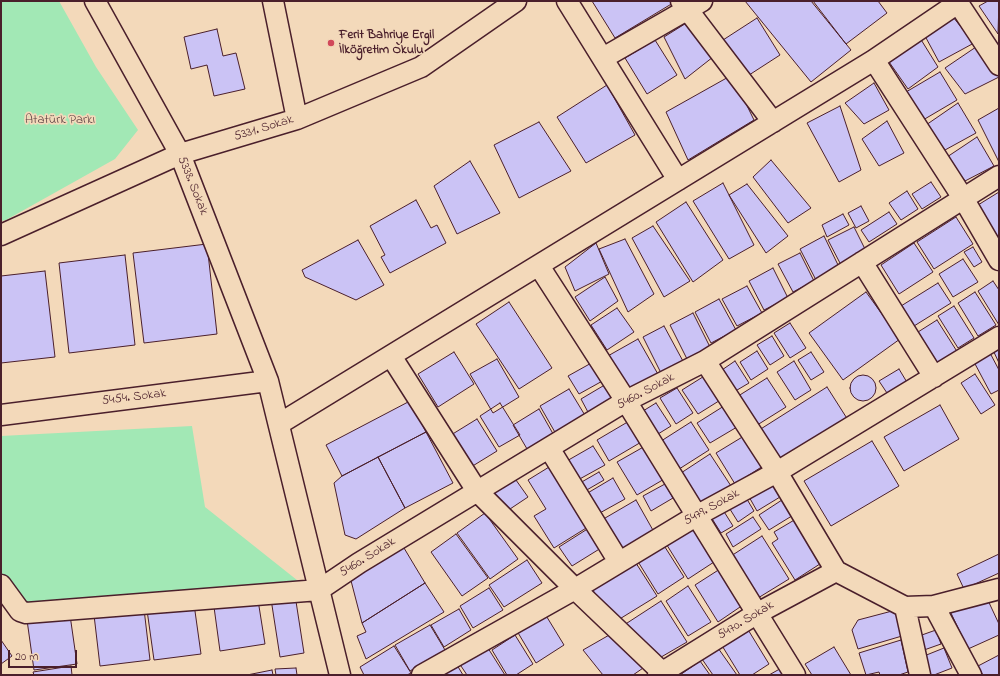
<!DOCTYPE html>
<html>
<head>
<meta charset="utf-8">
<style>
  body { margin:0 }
  #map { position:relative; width:1000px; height:676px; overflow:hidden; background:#f3d9ba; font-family:"Indie Flower",sans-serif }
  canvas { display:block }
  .frame { position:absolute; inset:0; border:2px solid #4a1f2b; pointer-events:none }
  .scale { position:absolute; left:8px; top:650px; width:69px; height:18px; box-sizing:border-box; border:2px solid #4a1f2b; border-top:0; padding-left:5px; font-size:12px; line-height:14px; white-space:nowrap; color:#4a1f2b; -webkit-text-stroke:3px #f3d9ba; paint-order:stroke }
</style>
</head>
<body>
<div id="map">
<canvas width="1000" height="676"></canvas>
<div class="frame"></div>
<div class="scale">20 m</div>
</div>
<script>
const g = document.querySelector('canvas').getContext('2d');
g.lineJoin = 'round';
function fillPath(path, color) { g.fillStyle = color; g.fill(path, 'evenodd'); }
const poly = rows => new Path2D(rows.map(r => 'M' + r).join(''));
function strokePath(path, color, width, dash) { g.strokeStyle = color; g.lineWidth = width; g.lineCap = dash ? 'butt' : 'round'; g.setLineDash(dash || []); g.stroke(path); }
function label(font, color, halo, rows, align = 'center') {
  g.font = font + ' "Indie Flower",sans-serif'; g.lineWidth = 3.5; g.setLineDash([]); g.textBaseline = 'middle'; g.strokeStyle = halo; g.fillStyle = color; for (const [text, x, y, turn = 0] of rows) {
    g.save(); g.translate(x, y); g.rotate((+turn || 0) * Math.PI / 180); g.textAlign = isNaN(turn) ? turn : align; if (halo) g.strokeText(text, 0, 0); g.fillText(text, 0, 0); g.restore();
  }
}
const green = poly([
  [1,1,59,1,96,67,138,130,115,159,6,220,1,221],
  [192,426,205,507,307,588,21,607,1,577,1,436]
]);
const building = poly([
  [592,1,671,1,673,3,615,38,592,1],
  [745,1,811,1,851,50,811,82,745,1],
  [813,1,878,1,887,13,846,44,813,1],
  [988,1,999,1,998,34,979,6,988,1],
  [953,17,974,43,939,62,925,36,953,17],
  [757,18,780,55,746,77,723,40,757,18],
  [688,22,713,57,685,79,664,37,688,22],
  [217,29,223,56,236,53,245,89,214,96,207,65,191,69,184,37,217,29],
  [920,38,938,67,908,89,887,59,920,38],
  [655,40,677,75,647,94,625,58,655,40],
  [976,47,999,77,965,94,945,68,976,47],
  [940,72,957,100,923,120,906,92,940,72],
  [732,75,754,120,688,160,666,112,732,75],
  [874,83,889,110,864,124,845,103,874,83],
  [607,85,635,135,586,163,557,117,607,85],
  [958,103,976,133,945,150,926,125,958,103],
  [840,106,861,170,839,182,807,123,840,106],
  [999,108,999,162,978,120,999,108],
  [887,121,904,153,879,166,862,139,887,121],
  [539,122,571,171,519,198,494,145,539,122],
  [977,137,994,166,965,181,947,157,977,137],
  [771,160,811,208,788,223,753,177,771,160],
  [470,161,500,213,457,234,434,186,470,161],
  [931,182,941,197,922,209,912,194,931,182],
  [723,183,754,245,729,259,693,201,723,183],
  [747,184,788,236,766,253,729,195,747,184],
  [907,191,918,209,901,220,889,203,907,191],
  [999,192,999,236,998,237,978,205,999,192],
  [416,200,431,228,437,225,446,243,390,273,381,257,385,255,370,226,416,200],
  [686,202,723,260,693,282,656,222,686,202],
  [861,206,869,221,856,228,848,213,861,206],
  [889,212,897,224,869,242,861,230,889,212],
  [843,214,849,225,827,237,822,225,843,214],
  [956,217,973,244,934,269,917,242,956,217],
  [653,226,690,281,664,297,632,238,653,226],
  [854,227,866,251,841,265,828,240,854,227],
  [824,236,839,267,816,280,800,249,824,236],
  [625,239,654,294,628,312,599,249,625,239],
  [358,240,384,285,356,300,305,277,302,270,358,240],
  [596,243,609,274,575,291,565,267,596,243],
  [914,243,933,272,899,294,881,265,914,243],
  [207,244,217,334,144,343,133,253,207,244],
  [973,247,982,262,974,267,964,252,973,247],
  [800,253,814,281,793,292,778,264,800,253],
  [125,255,135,345,69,353,59,263,125,255],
  [963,259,978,282,953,297,939,274,963,259],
  [773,268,788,298,764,310,749,281,773,268],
  [45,271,55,357,1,363,1,276,45,271],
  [605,277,618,301,590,321,575,297,605,277],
  [993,281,999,290,999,325,978,291,993,281],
  [938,283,951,303,914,326,901,306,938,283],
  [747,286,762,313,737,326,722,299,747,286],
  [866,292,900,339,843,380,809,333,866,292],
  [975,292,996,325,978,336,958,303,975,292],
  [719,299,736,330,711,343,695,312,719,299],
  [509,302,552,368,519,389,476,324,509,302],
  [954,306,974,338,958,348,938,316,954,306],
  [617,308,634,332,607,350,591,325,617,308],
  [693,313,711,349,688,361,670,325,693,313],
  [937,320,958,353,939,365,918,332,937,320],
  [790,323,806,348,790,358,774,333,790,323],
  [664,326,684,363,662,375,643,337,664,326],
  [772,336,784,356,770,365,757,345,772,336],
  [638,339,659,376,627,393,606,357,638,339],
  [999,348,999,363,993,350,999,348],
  [757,351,768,369,751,380,740,362,757,351],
  [454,352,474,384,438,407,418,374,454,352],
  [811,352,824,372,811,380,798,360,811,352],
  [990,353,999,370,999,390,991,394,974,362,990,353],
  [497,359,519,397,493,413,470,374,497,359],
  [595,361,606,379,579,394,568,376,595,361],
  [735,361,749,383,732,393,719,372,735,361],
  [794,361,811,390,795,400,777,372,794,361],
  [899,369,908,384,889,396,879,381,899,369],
  [975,374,995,405,981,414,961,383,975,374],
  [706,375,722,399,698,414,682,390,706,375],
  '850 388a13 13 0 1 1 26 0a13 13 0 1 1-26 0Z',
  [767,378,786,407,754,427,735,398,767,378],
  [608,383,617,398,589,414,581,399,608,383],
  [827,387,848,420,777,465,756,432,827,387],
  [677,388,693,413,676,424,660,398,677,388],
  [569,389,586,417,556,434,540,406,569,389],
  [410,401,426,432,342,476,326,445,410,401],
  [500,403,520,435,499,447,480,416,500,403],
  [656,403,671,426,658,434,643,411,656,403],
  [940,405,959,439,904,471,884,437,940,405],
  [724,406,737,427,710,443,697,423,724,406],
  [539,409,556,439,530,454,513,425,539,409],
  [477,419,497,451,471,467,451,435,477,419],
  [631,420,643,441,609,461,597,440,631,420],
  [691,422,709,450,676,471,658,443,691,422],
  [426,432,453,483,405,508,378,457,426,432],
  [744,436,763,466,735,484,716,453,744,436],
  [872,441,899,486,831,526,804,481,872,441],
  [647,445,666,478,637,495,617,462,647,445],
  [593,446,605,465,576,481,565,462,593,446],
  [710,454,731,486,701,505,681,473,710,454],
  [378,457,405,508,356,539,345,535,334,483,342,476,378,457],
  [554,464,591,525,554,548,534,516,546,509,528,480,554,464],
  [599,472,604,480,585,491,580,483,599,472],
  [511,473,528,497,504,513,488,488,511,473],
  [613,478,625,499,598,514,586,494,613,478],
  [770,481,780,497,757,511,748,495,770,481],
  [665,484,673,498,651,511,643,496,665,484],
  [745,496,754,511,738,522,728,506,745,496],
  [785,498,795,514,769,530,759,515,785,498],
  [636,500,654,532,619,553,600,521,636,500],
  [723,510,733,526,721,533,711,517,723,510],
  [485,513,518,559,490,579,457,533,485,513],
  [753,517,761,529,733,547,726,534,753,517],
  [796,519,823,562,795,580,772,543,778,539,774,532,796,519],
  [691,526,714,562,688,579,665,542,691,526],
  [589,528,601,548,572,566,559,547,589,528],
  [456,534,488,578,462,596,431,552,456,534],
  [762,536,789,579,758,598,731,556,762,536],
  [401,543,425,583,362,623,349,573,401,543],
  [663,544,684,577,658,594,637,560,663,544],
  [999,554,999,573,964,589,957,574,999,554],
  [527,560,542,583,504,607,489,585,527,560],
  [634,560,657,596,618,620,597,597,591,587,634,560],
  [720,569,743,605,718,622,695,585,720,569],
  [425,583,444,612,366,659,357,636,366,632,362,623,425,583],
  [688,586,711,622,688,636,666,601,688,586],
  [489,588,503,610,473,628,460,606,489,588],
  [985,594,999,624,999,635,968,649,950,611,985,594],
  [295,595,304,653,280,657,271,599,295,595],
  [258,600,265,644,220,651,214,607,258,600],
  [661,601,687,642,656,660,624,625,661,601],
  [194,604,201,654,154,660,147,610,194,604],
  [144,609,150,660,100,666,94,615,144,609],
  [459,609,471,630,444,647,431,625,459,609],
  [542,609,564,645,536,663,514,626,542,609],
  [896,610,902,636,858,649,852,630,858,620,896,610],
  [70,615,77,664,34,670,27,620,70,615],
  [430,625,445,650,410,671,395,645,430,625],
  [747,628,769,664,752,675,740,675,721,644,747,628],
  [936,630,941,644,924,650,919,636,936,630],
  [611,634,646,666,633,675,603,675,583,650,611,634],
  [515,635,533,664,516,675,507,675,492,650,515,635],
  [1,640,12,656,1,664,1,640],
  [901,640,908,672,899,675,880,675,879,672,866,675,859,653,901,640],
  [486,645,505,675,467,675,459,663,486,645],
  [394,646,411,673,407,675,364,675,360,667,394,646],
  [834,647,851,675,812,675,805,664,834,647],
  [718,648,737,675,713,675,702,659,718,648],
  [944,648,952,668,934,675,926,675,919,658,944,648],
  [999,655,999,675,983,675,978,666,999,655],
  [700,661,710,675,680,675,700,661],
  [457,665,463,675,442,675,457,665],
  [71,666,72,675,34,675,33,672,71,666],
  [785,666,791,675,769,675,785,666],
  [296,668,297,675,276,675,275,669,296,668],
  [272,670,273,675,247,675,272,670]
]);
const street = poly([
  [95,1,180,154,268,381,340,675],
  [273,1,297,119],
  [567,1,678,180],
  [681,1,773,122],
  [603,58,702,1],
  [874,60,958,3,999,65],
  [999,176,705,361,777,472,836,571,905,607,934,606,999,589],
  [1,235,180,154,297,119,421,67,516,1],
  [862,262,934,377],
  [539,266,626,401,795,675],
  [391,356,477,491,575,589,665,675],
  [1,415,268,381],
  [279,424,874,60,963,198,999,260],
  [549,448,619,562],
  [1,585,20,611,26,613,319,590,359,563,626,401,705,361],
  [934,606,971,675],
  [905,607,920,675],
  [422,675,575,589,696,516,777,472,999,337],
  [658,675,756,614,836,571]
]);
const markers = [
  [331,43,4,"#d1495b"]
];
const poiNames = [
  ["Ferit Bahriye Ergil",339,36],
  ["İlköğretim Okulu",339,51]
];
const parkNames = [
  ["Atatürk Parkı",60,121]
];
const streetNames = [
  ["5331. Sokak",264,129,-17],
  ["5338. Sokak",192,186,68],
  ["5460. Sokak",646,392,-28],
  ["5454. Sokak",134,398,-7],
  ["5479. Sokak",712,508,-29],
  ["5460. Sokak",368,558,-32],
  ["5470. Sokak",746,621,-31]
];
fillPath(green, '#a2e8b5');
fillPath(building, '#cbc3f5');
strokePath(building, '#4a1f2b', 1);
strokePath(street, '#4a1f2b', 23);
strokePath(street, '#f3d9ba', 20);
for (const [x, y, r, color] of markers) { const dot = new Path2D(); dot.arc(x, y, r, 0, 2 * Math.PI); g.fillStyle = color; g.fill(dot); strokePath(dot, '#f3d9ba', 1.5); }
label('bold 13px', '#4a1f2b', '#f3d9ba', poiNames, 'left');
label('13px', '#573d40', '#f3d9ba', parkNames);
label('13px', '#4a1f2b', '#f3d9ba', streetNames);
</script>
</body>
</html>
